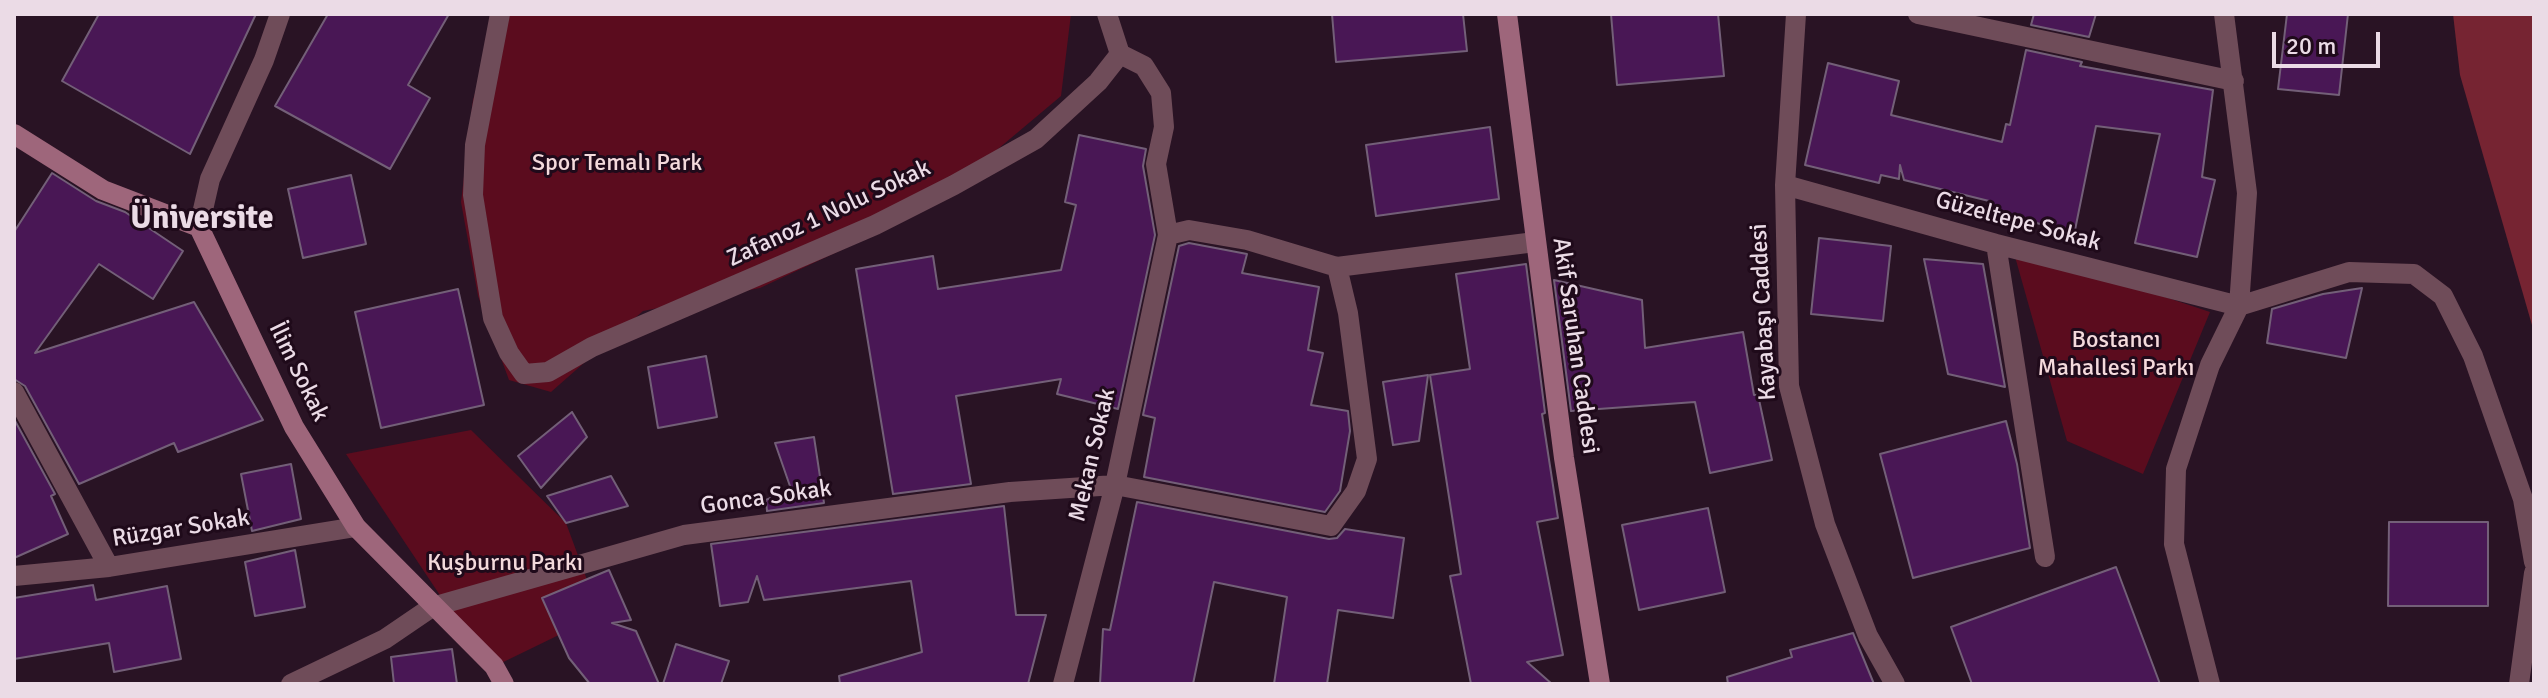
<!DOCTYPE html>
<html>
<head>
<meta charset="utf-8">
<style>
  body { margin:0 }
  #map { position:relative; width:2548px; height:698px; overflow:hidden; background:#291324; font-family:Signika,sans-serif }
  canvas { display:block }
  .frame { position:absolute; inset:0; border:16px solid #ebdbe6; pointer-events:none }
  .scale { position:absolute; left:2272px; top:32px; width:108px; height:36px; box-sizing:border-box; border:4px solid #ebdbe6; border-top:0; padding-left:10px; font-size:24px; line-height:28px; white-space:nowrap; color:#ebdbe6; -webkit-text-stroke:6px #1f0a1a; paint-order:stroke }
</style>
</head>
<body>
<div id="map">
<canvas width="2548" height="698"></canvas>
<div class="frame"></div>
<div class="scale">20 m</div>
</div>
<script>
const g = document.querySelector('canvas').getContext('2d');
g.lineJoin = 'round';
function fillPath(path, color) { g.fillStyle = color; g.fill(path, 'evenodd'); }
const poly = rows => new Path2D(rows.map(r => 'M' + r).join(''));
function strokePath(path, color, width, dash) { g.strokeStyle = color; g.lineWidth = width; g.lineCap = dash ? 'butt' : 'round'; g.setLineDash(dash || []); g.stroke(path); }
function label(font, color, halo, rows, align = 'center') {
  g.font = font + ' Signika,sans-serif'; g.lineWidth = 6; g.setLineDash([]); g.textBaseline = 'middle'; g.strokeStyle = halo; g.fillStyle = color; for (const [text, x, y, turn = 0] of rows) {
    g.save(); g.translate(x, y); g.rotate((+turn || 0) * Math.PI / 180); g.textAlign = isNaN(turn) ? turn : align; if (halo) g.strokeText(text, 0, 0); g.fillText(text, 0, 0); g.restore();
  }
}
const green = poly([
  [499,14,1071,14,1061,96,967,175,882,231,760,288,643,311,551,392,509,380,478,296,461,202,473,100],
  [2012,246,2210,312,2143,474,2067,441],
  [471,430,566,523,600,615,489,669,346,454]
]);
const forest = poly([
  [2453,14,2534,14,2534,332,2460,75]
]);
const building = poly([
  [99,14,256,14,190,154,62,81,99,14],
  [328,14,449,14,408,85,430,98,390,169,275,106,328,14],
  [1332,14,1463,14,1467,51,1336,62,1332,14],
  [1611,14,1718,14,1724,76,1617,85,1611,14],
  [2034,14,2096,14,2089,37,2031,25,2034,14],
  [2287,14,2348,14,2339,95,2278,89,2287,14],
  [2026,50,2082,62,2080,66,2213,90,2202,177,2215,180,2197,257,2135,243,2160,134,2096,126,2074,235,1987,207,1989,201,1904,180,1900,165,1899,179,1881,175,1879,183,1805,165,1828,63,1899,81,1891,115,2002,142,2006,124,2010,125,2026,50],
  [1490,127,1499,199,1376,216,1366,145,1490,127],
  [1079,135,1146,149,1143,166,1155,235,1118,409,1057,394,1061,379,956,396,971,484,893,494,856,269,933,256,938,289,1061,270,1076,205,1065,202,1079,135],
  [52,173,96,201,125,212,183,251,153,299,99,264,35,353,194,302,263,420,178,452,174,443,79,484,25,386,14,379,14,232,52,173],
  [351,175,366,244,303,258,288,189,351,175],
  [1819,238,1891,246,1883,321,1811,314,1819,238],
  [1189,243,1247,254,1242,273,1319,287,1308,350,1323,353,1311,405,1348,411,1350,431,1340,491,1325,512,1144,477,1155,418,1143,415,1179,246,1189,243],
  [1924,259,1983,264,2005,387,1948,374,1924,259],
  [1526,264,1545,413,1542,414,1558,518,1537,522,1563,655,1527,662,1552,684,1471,684,1450,576,1461,574,1430,375,1470,369,1456,274,1526,264],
  [1554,280,1642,300,1645,348,1743,332,1754,395,1758,395,1772,460,1710,473,1695,402,1571,411,1554,280],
  [2362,288,2346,358,2267,343,2272,309,2323,294,2362,288],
  [458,289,484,405,381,428,355,312,458,289],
  [706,356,717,417,658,428,648,367,706,356],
  [1428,375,1419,441,1393,445,1383,382,1428,375],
  [572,412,587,437,541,488,518,456,572,412],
  [14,419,55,494,51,496,68,534,14,558,14,419],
  [2006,421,2017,464,2030,548,1913,578,1880,454,2006,421],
  [814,437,824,503,767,511,766,500,791,489,775,443,814,437],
  [291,464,301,519,252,531,241,474,291,464],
  [611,476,628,506,566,523,547,496,611,476],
  [1137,502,1329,539,1337,538,1345,529,1404,538,1393,618,1338,610,1327,684,1274,684,1287,597,1214,582,1193,684,1100,684,1103,629,1110,630,1137,502],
  [1004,506,1016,615,1046,615,1028,684,840,684,839,676,922,652,911,581,764,600,757,576,748,602,720,606,711,544,1004,506],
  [1708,508,1725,592,1639,610,1622,525,1708,508],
  [2389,522,2488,522,2488,606,2388,606,2389,522],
  [295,550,305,607,255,616,245,562,295,550],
  [2116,567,2160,684,1972,684,1951,627,2116,567],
  [609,570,631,620,612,623,636,631,659,684,590,684,569,658,542,598,609,570],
  [93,585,96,600,167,586,181,659,114,672,109,643,14,659,14,598,93,585],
  [1853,633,1874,684,1728,684,1727,677,1792,657,1790,650,1853,633],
  [676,644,729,661,721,684,663,684,676,644],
  [452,649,457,684,394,684,391,657,452,649]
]);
const street = poly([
  [500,14,475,145,473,195,493,318,509,353,524,374,548,372,592,347,875,225,954,185,1036,139,1098,82,1120,54,1144,66,1161,93,1164,127,1156,164,1168,235,1189,230,1247,240,1337,267,1535,242],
  [1107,14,1120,54],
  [1796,14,1785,185,1789,386,1825,524,1868,636,1895,684],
  [1918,14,2234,81],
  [1785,185,1996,244,2239,306,2349,272,2414,274,2443,296,2473,356,2523,499,2534,562],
  [199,227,210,179,264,60,280,14],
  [1996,244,2045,557],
  [14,392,109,567],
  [14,576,109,567,356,527],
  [291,684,385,639,432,607,684,535,1010,492,1115,485,1331,526,1356,491,1367,459,1348,313,1337,267],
  [1063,684,1115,485,1168,235],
  [2210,684,2174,544,2176,469,2210,365,2239,306,2247,193,2224,14],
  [2519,684,2534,573]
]);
const secondary = poly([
  [1507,14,1564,458,1600,684],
  [14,134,103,190,199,227,294,427,356,527,494,666,504,684]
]);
const parkNames = [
  ["Spor Temalı Park",617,164],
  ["Bostancı",2116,341],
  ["Mahallesi Parkı",2116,369],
  ["Kuşburnu Parkı",505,564]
];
const streetNames = [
  ["Zafanoz 1 Nolu Sokak",829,214,-25],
  ["Güzeltepe Sokak",2018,222,15],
  ["Kayabaşı Caddesi",1764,312,-93],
  ["Akif Saruhan Caddesi",1575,346,82],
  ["İlim Sokak",298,372,64],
  ["Mekan Sokak",1093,455,-77],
  ["Gonca Sokak",766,498,-8],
  ["Rüzgar Sokak",181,529,-9]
];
const districtNames = [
  ["Üniversite",202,220]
];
fillPath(green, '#5b0c1e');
fillPath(forest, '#762432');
fillPath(building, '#491755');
strokePath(building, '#735f78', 2);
strokePath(street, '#6f4c59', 20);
strokePath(secondary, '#9e667b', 20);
label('24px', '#f4dadc', '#1f0a1a', parkNames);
label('24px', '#ebdbe6', '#1f0a1a', streetNames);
label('bold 32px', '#ebdbe6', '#1f0a1a', districtNames);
</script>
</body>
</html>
